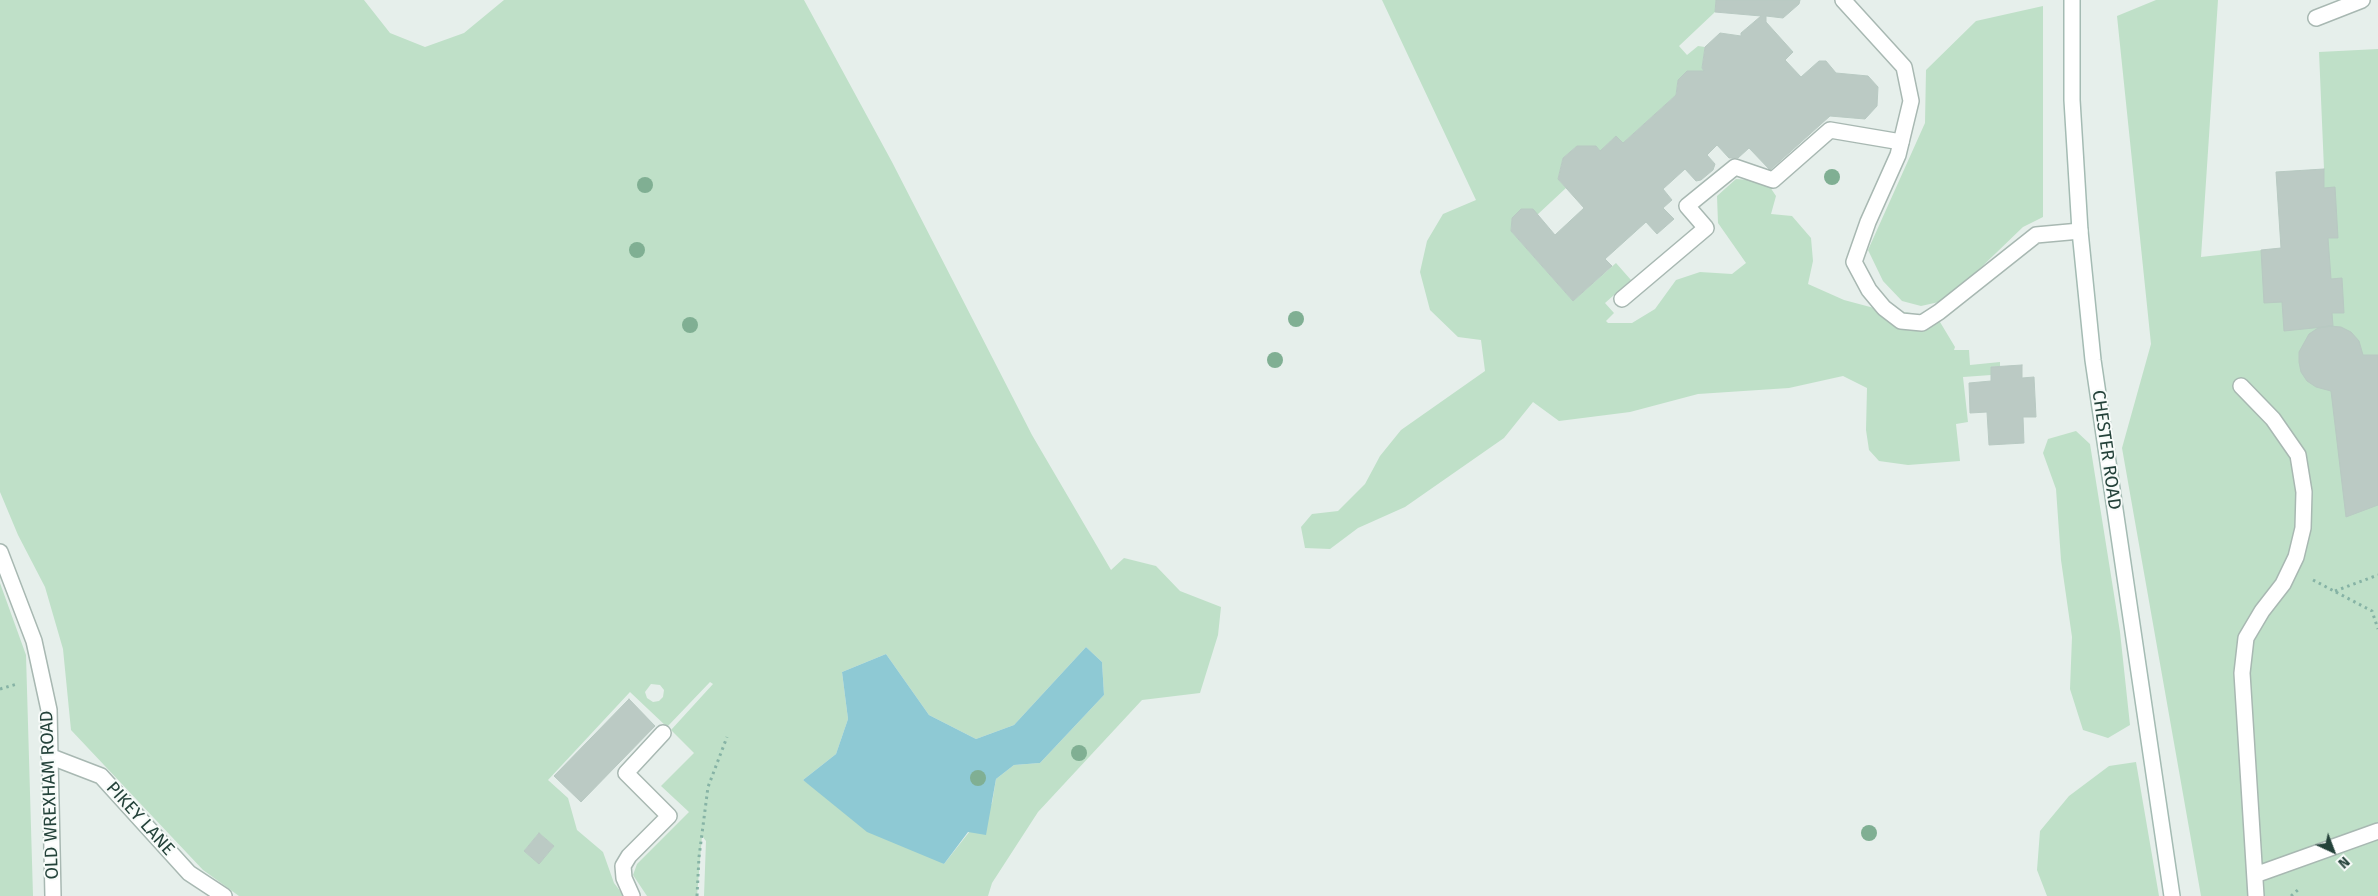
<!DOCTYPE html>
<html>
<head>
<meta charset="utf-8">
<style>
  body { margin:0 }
  #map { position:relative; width:2378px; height:896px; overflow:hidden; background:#e6efeb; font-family:"Fira Sans",sans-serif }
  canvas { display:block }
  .north { position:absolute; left:2308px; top:826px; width:50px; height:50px; -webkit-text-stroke:4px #f7fbf9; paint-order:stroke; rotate:137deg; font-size:14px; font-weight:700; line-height:20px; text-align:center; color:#24423a }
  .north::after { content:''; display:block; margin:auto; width:18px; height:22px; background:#24423a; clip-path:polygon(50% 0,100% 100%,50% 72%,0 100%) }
</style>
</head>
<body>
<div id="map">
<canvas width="2378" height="896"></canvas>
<div class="north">N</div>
</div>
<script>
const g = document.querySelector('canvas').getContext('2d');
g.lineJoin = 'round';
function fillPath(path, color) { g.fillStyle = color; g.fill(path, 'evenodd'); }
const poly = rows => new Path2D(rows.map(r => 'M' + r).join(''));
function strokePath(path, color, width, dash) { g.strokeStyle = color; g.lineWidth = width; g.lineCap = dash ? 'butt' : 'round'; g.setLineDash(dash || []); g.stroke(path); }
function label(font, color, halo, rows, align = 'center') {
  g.font = font + ' "Fira Sans",sans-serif'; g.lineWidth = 4; g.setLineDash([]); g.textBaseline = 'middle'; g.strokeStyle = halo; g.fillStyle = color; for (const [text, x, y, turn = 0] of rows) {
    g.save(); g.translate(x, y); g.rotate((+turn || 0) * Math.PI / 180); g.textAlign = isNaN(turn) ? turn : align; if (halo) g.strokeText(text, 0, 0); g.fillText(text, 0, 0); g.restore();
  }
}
const green = poly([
  [0,0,364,0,390,33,425,47,464,33,504,0,804,0,892,162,1032,435,1111,570,1124,558,1156,566,1180,591,1221,607,1218,635,1200,693,1142,700,1038,812,992,883,988,896,704,896,706,841,702,836,697,896,647,896,633,875,637,864,689,812,661,786,694,753,671,730,713,684,710,682,667,727,630,692,548,780,568,798,577,830,603,852,614,883,624,896,239,896,203,870,71,730,63,649,45,587,18,535,0,492],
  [1086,647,1102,662,1104,695,1040,763,1014,765,996,779,992,803,944,864,803,780,836,754,848,719,842,672,886,654,929,715,976,739,1014,725],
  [651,684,660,685,664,690,663,697,659,701,653,702,647,698,645,692],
  [539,833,554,846,539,863,524,851],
  [1382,0,1716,0,1715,12,1679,46,1687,55,1698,46,1705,47,1702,68,1704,71,1687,71,1678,80,1676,95,1623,143,1616,136,1600,151,1596,147,1577,146,1563,158,1558,179,1566,188,1537,215,1512,218,1511,231,1573,301,1616,263,1631,280,1605,303,1614,313,1606,321,1608,323,1632,323,1655,309,1676,280,1700,272,1732,274,1746,263,1718,223,1717,196,1736,179,1766,181,1776,196,1771,214,1792,216,1811,238,1813,261,1808,284,1844,300,1874,308,1911,313,1940,322,1955,347,1954,350,1969,350,1970,365,2000,362,2000,366,1991,367,1991,375,1963,377,1968,422,1956,424,1960,461,1908,465,1879,461,1869,450,1866,430,1867,388,1843,376,1789,388,1698,394,1630,412,1559,421,1533,402,1504,438,1405,507,1358,528,1330,549,1305,548,1301,527,1312,514,1338,511,1365,484,1380,456,1401,430,1485,371,1481,340,1458,337,1430,310,1420,272,1427,241,1443,214,1476,200],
  [2156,0,2218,0,2201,257,2281,248,2276,172,2324,169,2319,52,2378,49,2378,896,2201,896,2122,448,2151,344,2117,16],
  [2043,6,2043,217,2023,227,1969,279,1939,302,1921,306,1902,301,1883,281,1868,250,1925,123,1926,70,1976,21],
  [2076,431,2090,444,2120,632,2130,725,2108,738,2083,730,2070,689,2072,637,2061,560,2056,489,2043,453,2048,439],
  [0,583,26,655,33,896,0,896],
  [2136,762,2159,896,2047,896,2037,870,2040,831,2069,796,2109,766]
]);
const water = poly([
  [1086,647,1102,662,1104,695,1040,763,1014,765,996,779,986,835,968,832,944,864,867,832,803,780,836,754,848,719,842,672,886,654,929,715,976,739,1014,725]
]);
const building = poly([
  [1716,0,1800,0,1799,4,1783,18,1766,16,1766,22,1793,52,1785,60,1801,77,1819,61,1826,61,1836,73,1868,76,1878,87,1877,106,1865,119,1830,116,1770,170,1749,148,1738,158,1729,158,1717,145,1707,155,1715,164,1713,170,1701,180,1696,181,1685,169,1663,189,1672,200,1663,208,1674,219,1657,234,1646,222,1605,259,1612,266,1573,301,1511,231,1512,218,1521,209,1533,209,1555,235,1584,208,1558,179,1563,158,1577,146,1596,146,1600,151,1616,136,1623,143,1676,95,1678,80,1687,71,1704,71,1702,68,1705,47,1720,33,1741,36,1741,33,1761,16,1715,12,1716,0],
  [2324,169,2324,188,2335,187,2338,238,2328,238,2331,279,2342,278,2344,313,2332,313,2333,326,2284,331,2282,302,2264,303,2261,250,2281,248,2276,172,2324,169],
  [2329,326,2341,327,2351,332,2359,341,2363,355,2378,355,2378,505,2346,517,2331,391,2316,387,2307,381,2301,372,2299,362,2299,352,2309,334,2318,328,2329,326],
  [2022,365,2022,378,2034,377,2036,417,2023,417,2024,443,1989,445,1987,412,1970,413,1969,383,1991,381,1991,367,2022,365],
  [629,699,655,726,581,802,554,776,629,699],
  [539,833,554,846,539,864,524,851,539,833]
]);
const path = poly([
  [2313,580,2372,611,2378,629],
  [2335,591,2378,575],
  [0,689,17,684],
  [697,896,699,857,708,787,727,737],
  [2291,896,2300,888]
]);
const service = poly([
  [2316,18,2362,0],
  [1622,299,1706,228,1687,206,1735,167,1773,180,1830,130,1901,142],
  [2241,386,2273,419,2298,455,2304,492,2303,528,2296,557,2283,584,2262,611,2246,638,2242,673,2256,896],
  [2255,875,2378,831],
  [632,896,624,878,623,866,629,856,669,816,626,773,663,733]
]);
const minor = poly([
  [1843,0,1904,67,1911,101,1898,155,1868,222,1854,262,1869,290,1884,308,1901,321,1922,323,1939,312,2036,235,2080,231],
  [0,552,34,641,49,710,53,896],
  [49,756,101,776,189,873,224,896]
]);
const secondary = poly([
  [2072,0,2072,100,2080,231,2093,360,2172,896]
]);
const trees = [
  [1832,177],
  [645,185],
  [637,250],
  [1296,319],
  [690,325],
  [1275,360],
  [1079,753],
  [978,778],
  [1869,833]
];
const streetNames = [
  ["CHESTER ROAD",2106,450,82],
  ["OLD WREXHAM ROAD",50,795,-92],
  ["PIKEY LANE",140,819,48]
];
fillPath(green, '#bfe0c8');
fillPath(water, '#8ec9d4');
fillPath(building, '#bbcac4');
strokePath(building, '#b8c9c2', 1);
strokePath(service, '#a8b8b2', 18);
strokePath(minor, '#a8b8b2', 18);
strokePath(secondary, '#a4bbb3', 18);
strokePath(path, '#86b3a5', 3, [2.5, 4]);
strokePath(service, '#fff', 15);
strokePath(minor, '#fff', 15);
strokePath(secondary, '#fff', 15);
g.fillStyle = '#80af93';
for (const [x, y] of trees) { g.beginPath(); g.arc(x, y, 8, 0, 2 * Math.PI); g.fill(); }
label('18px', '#24423a', '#f7fbf9', streetNames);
</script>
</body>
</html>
